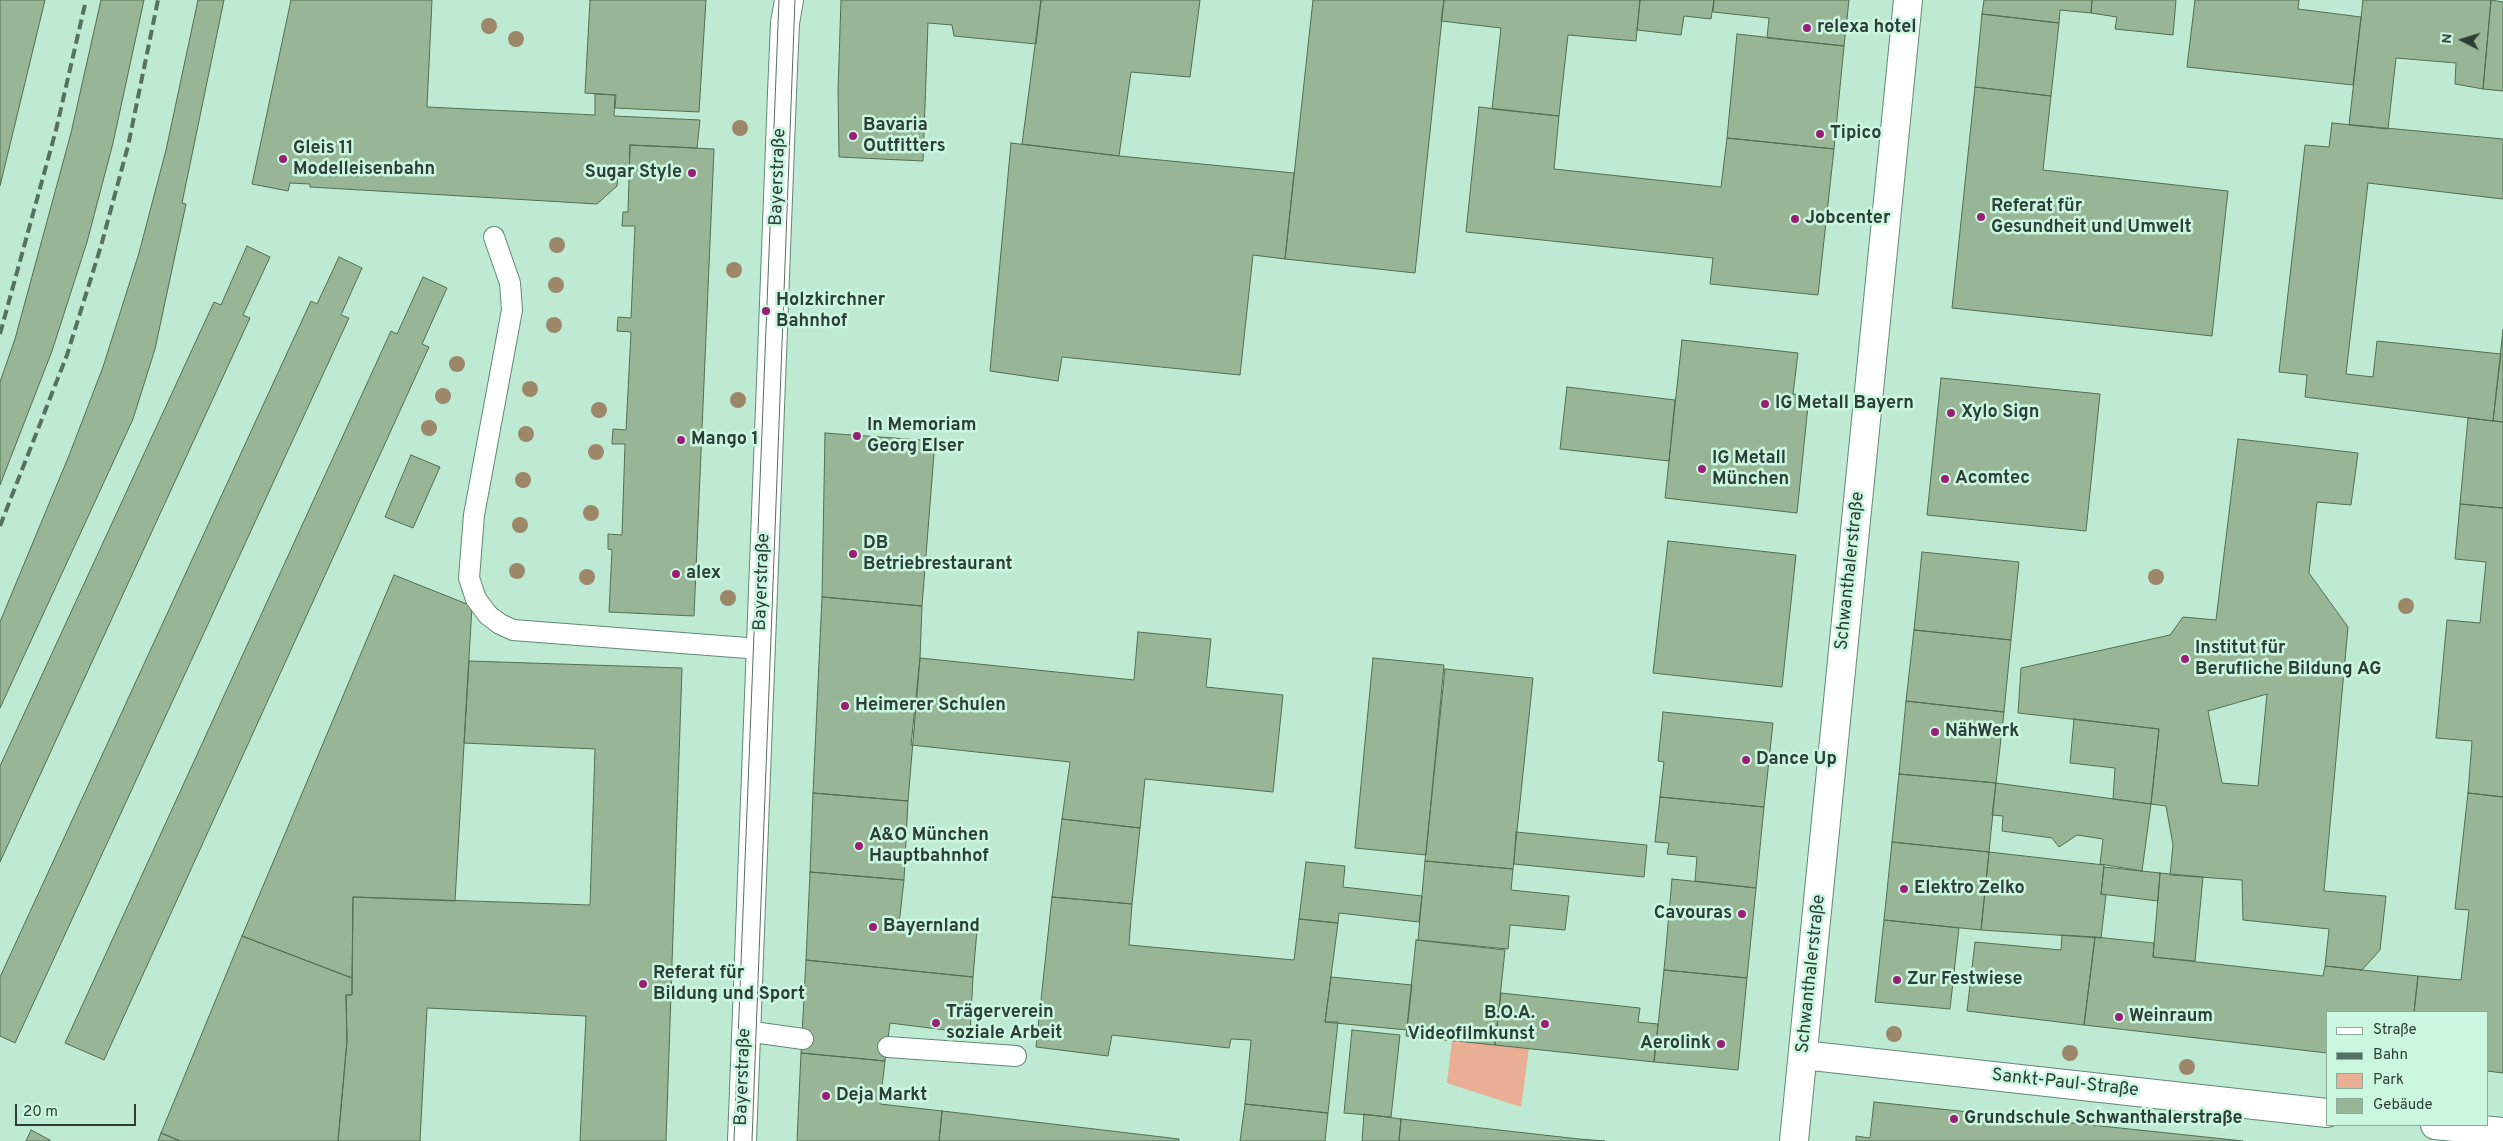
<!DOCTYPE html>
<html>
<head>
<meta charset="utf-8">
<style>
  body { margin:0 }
  #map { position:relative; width:2503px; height:1141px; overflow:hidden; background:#beead4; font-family:Overpass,sans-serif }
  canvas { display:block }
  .legend { position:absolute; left:2326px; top:1011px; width:162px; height:115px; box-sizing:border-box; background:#cbf7e1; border:1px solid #8bad9c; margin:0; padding:6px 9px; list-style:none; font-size:15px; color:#2c3e35 }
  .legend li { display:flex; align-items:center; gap:10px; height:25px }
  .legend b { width:25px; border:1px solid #8bad9c }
  .north { position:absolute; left:2438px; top:15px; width:50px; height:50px; -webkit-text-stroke:4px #cbf7e1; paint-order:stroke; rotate:275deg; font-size:14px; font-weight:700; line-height:20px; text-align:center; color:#2c3e35 }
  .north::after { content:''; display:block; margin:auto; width:18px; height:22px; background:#2c3e35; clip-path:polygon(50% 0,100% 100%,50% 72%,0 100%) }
  .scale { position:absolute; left:15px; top:1104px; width:121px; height:22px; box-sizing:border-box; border:2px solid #2c3e35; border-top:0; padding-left:6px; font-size:15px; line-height:18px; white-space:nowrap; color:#2c3e35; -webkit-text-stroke:4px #cbf7e1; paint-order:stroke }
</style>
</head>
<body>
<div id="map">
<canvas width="2503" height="1141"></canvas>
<ul class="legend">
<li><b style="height:6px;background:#fff"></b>Straße</li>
<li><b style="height:6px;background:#567063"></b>Bahn</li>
<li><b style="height:14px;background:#eaae95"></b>Park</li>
<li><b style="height:14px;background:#98b696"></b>Gebäude</li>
</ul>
<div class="north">N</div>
<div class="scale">20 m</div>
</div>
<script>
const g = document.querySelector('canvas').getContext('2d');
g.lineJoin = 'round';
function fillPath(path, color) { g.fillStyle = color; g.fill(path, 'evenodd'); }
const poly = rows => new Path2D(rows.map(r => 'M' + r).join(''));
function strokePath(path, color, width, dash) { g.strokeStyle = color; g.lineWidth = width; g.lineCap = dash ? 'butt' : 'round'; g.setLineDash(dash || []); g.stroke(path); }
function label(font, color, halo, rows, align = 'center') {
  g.font = font + ' Overpass,sans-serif'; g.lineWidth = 5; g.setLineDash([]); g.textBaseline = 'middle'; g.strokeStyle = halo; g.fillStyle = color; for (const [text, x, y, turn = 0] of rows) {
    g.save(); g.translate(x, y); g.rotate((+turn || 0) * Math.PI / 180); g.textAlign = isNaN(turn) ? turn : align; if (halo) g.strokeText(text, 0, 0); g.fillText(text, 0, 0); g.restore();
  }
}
const green = poly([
  [1452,1040,1529,1048,1521,1107,1447,1083]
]);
const building = poly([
  [0,0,45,0,0,186,0,0],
  [101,0,144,0,113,143,87,242,52,351,0,485,0,382,15,339,71,133,101,0],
  [198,0,224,0,182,203,186,204,155,349,133,419,0,708,0,622,70,453,103,367,139,253,166,150,198,0],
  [291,0,432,0,427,107,595,115,595,94,615,95,614,116,700,120,697,148,630,145,629,177,618,176,617,186,597,204,310,187,310,184,290,183,288,191,252,184,291,0],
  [590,0,706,0,699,112,615,108,616,95,585,93,590,0],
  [841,0,1041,0,1036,44,954,36,952,25,928,23,923,161,839,157,838,91,841,0],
  [1041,0,1200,0,1190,77,1131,72,1119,156,1022,144,1041,0],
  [1313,0,1444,0,1415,273,1285,259,1313,0],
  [1444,0,1640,0,1636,41,1568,35,1559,116,1492,109,1501,28,1441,21,1444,0],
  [1640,0,1714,0,1711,19,1684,16,1681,35,1637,30,1640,0],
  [1714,0,1849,0,1844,46,1767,38,1769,18,1713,12,1714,0],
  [1984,0,2092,0,2091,13,2060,10,2059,23,1982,14,1984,0],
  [2092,0,2176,0,2173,35,2115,29,2117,17,2091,13,2092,0],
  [2195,0,2299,0,2298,9,2361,17,2353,85,2187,67,2195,0],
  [2363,0,2491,0,2483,89,2455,84,2456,63,2396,58,2388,129,2349,125,2363,0],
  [2491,0,2503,2,2503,91,2483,89,2491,0],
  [1982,14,2059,23,2051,96,1975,87,1982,14],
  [1737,34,1844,46,1834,149,1727,138,1737,34],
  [1975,87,2051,96,2043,170,2228,191,2212,336,1952,308,1975,87],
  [1479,107,1559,116,1554,169,1721,187,1727,138,1834,149,1818,295,1710,284,1713,258,1466,232,1479,107],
  [2332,123,2503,139,2503,199,2368,183,2346,374,2373,377,2377,341,2501,354,2493,421,2305,397,2307,375,2279,372,2305,145,2329,147,2332,123],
  [1011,143,1119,156,1294,173,1285,259,1253,255,1240,375,1062,357,1058,381,990,371,1011,143],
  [630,145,714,149,694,616,609,612,612,550,608,549,608,534,622,535,625,444,612,444,613,429,626,430,631,332,617,331,618,317,631,318,635,226,622,226,623,212,628,212,630,145],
  [247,246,270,257,243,315,250,318,0,862,0,766,214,302,221,305,247,246],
  [339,257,362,268,341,315,349,318,15,1043,0,1036,0,977,311,301,317,304,339,257],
  [423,277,447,288,422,344,429,347,104,1060,65,1043,391,331,397,334,423,277],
  [2503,330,2503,422,2493,421,2503,330],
  [1682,340,1798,353,1793,394,1809,396,1797,513,1665,498,1682,340],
  [1941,378,2100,394,2086,531,1927,515,1941,378],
  [1567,387,1675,400,1669,461,1560,449,1567,387],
  [2468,418,2503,422,2503,508,2460,504,2468,418],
  [825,433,935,441,922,606,822,597,825,433],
  [2238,439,2358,453,2351,505,2317,502,2309,573,2348,627,2324,891,2386,896,2380,950,2362,970,2325,966,2329,929,2243,920,2242,880,2170,875,2173,845,2166,806,2151,804,2159,729,2018,713,2021,668,2170,635,2183,617,2216,620,2238,439],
  [2267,694,2258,786,2222,783,2208,711,2267,694],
  [411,455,440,467,413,528,385,517,411,455],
  [2460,504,2503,508,2503,797,2468,793,2472,741,2436,738,2447,620,2480,623,2486,562,2455,559,2460,504],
  [1668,541,1796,555,1782,687,1653,673,1668,541],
  [1922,552,2019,562,2011,640,1914,630,1922,552],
  [394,575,472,606,455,901,353,897,352,978,242,936,394,575],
  [822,597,922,606,920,658,908,801,813,793,822,597],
  [1914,630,2011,640,2004,712,1906,701,1914,630],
  [1138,632,1211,639,1206,687,1283,695,1273,792,1145,779,1140,828,1062,819,1070,762,911,745,920,658,1134,680,1138,632],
  [1373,658,1444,665,1426,855,1355,848,1373,658],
  [469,661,682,668,666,1141,580,1141,586,1016,427,1008,420,1141,338,1141,347,1041,346,995,352,995,353,897,590,905,595,749,464,743,469,661],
  [1445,669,1533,678,1513,869,1425,861,1445,669],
  [1906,701,2004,712,1996,783,1899,774,1906,701],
  [1663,712,1773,723,1764,807,1660,797,1664,762,1658,761,1663,712],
  [2074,719,2159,729,2151,804,2113,799,2115,768,2070,763,2074,719],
  [1899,774,1996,783,1989,852,1892,842,1899,774],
  [1996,783,2151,804,2142,871,2100,864,2103,839,2077,835,2059,847,2052,838,2002,831,2003,816,1992,815,1996,783],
  [813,793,908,801,904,880,810,872,813,793],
  [2468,793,2503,797,2503,1073,2487,1071,2487,1012,2414,1012,2418,976,2461,980,2469,910,2455,909,2468,793],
  [1660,797,1764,807,1756,888,1695,881,1697,857,1667,854,1669,843,1655,842,1660,797],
  [1062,819,1140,828,1132,904,1052,897,1062,819],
  [1516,832,1647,845,1644,877,1514,864,1516,832],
  [1892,842,1989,852,1981,930,1884,920,1892,842],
  [1989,852,2104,865,2101,894,2106,895,2101,938,1981,930,1989,852],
  [1425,861,1513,869,1511,890,1569,896,1565,930,1510,925,1508,949,1418,940,1425,861],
  [1306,862,1345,866,1343,887,1422,896,1419,922,1339,913,1338,923,1299,919,1306,862],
  [2104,867,2160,873,2158,901,2101,894,2104,867],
  [810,872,904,880,899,924,977,930,973,977,806,960,810,872],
  [2160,873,2203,877,2195,961,2153,957,2160,873],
  [1672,879,1756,888,1747,978,1664,970,1672,879],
  [1052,897,1132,904,1129,945,1294,960,1299,919,1338,923,1325,1022,1338,1022,1328,1113,1245,1104,1251,1040,1231,1039,1229,1048,1112,1035,1108,1056,1036,1047,1052,897],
  [1884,920,1959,928,1950,1009,1875,1002,1884,920],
  [2062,935,2095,937,2084,1025,1967,1011,1975,942,2061,950,2062,935],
  [242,936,352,978,352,995,346,995,347,1041,338,1141,180,1141,161,1133,242,936],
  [2095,937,2154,943,2153,957,2323,976,2325,966,2418,976,2414,1012,2327,1012,2327,1053,2084,1025,2095,937],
  [1416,940,1505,950,1495,1045,1406,1036,1416,940],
  [806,960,973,977,970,1033,890,1023,885,1061,801,1053,806,960],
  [1664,970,1747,978,1738,1070,1654,1062,1664,970],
  [1331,977,1412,985,1407,1030,1325,1022,1331,977],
  [1501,993,1640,1008,1638,1022,1658,1024,1654,1062,1495,1045,1501,993],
  [1352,1030,1400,1035,1391,1117,1344,1113,1352,1030],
  [801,1053,885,1061,880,1104,942,1111,939,1141,797,1141,801,1053],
  [1874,1102,2243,1141,1856,1141,1856,1136,1870,1138,1874,1102],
  [1245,1104,1328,1113,1325,1141,1240,1141,1245,1104],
  [942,1111,1179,1139,1179,1141,939,1141,942,1111],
  [1364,1114,1401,1119,1399,1141,1362,1141,1364,1114],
  [1401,1119,1579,1139,1605,1141,1399,1141,1401,1119],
  [31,1130,50,1140,50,1141,26,1141,31,1130],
  [161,1133,180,1141,158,1141,161,1133]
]);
const lane = poly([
  [494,237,510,283,512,310,474,515,469,578,476,599,488,615,500,624,513,630,760,649],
  [746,1031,803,1039],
  [888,1047,1016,1056]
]);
const street = poly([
  [1803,1055,2327,1113],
  [2435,1125,2503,1132]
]);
const secondary = poly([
  [742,1141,782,93,785,23,789,0],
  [1794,1141,1908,0]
]);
const tram = poly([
  [734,1141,779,0],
  [752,1141,795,0]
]);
const rail = poly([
  [0,334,56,130,86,0],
  [0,526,67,355,101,246,128,146,158,0]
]);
const trees = [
  [489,26],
  [516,39],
  [740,128],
  [557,245],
  [734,270],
  [556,285],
  [554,325],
  [457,364],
  [530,389],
  [443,396],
  [738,400],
  [599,410],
  [429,428],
  [526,434],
  [596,452],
  [523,480],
  [591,513],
  [520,525],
  [517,571],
  [587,577],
  [2156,577],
  [728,598],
  [2406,606],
  [1894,1034],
  [2070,1053],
  [2187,1067]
];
const markers = [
  [1807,28,5,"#9a1e76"],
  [1820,134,5,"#9a1e76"],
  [853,136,5,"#9a1e76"],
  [283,159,5,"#9a1e76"],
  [692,173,5,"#9a1e76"],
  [1981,217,5,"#9a1e76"],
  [1795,219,5,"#9a1e76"],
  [766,311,5,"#9a1e76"],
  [1765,404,5,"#9a1e76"],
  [1951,413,5,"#9a1e76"],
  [857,436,5,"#9a1e76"],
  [681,440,5,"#9a1e76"],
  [1702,469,5,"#9a1e76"],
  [1945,479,5,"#9a1e76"],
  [853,554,5,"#9a1e76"],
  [676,574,5,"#9a1e76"],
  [2185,659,5,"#9a1e76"],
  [845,706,5,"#9a1e76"],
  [1935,732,5,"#9a1e76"],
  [1746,760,5,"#9a1e76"],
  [859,846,5,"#9a1e76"],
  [1904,889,5,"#9a1e76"],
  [1742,914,5,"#9a1e76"],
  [873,927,5,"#9a1e76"],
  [1897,980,5,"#9a1e76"],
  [643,984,5,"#9a1e76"],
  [2119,1017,5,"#9a1e76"],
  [936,1023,5,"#9a1e76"],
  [1545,1024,5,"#9a1e76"],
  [1721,1044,5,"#9a1e76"],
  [826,1096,5,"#9a1e76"],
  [1954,1119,5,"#9a1e76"]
];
const poiNames = [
  ["relexa hotel",1817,28],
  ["Bavaria",863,126],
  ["Outfitters",863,147],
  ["Tipico",1830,134],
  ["Gleis 11",293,149],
  ["Modelleisenbahn",293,170],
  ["Sugar Style",682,173,"right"],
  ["Referat für",1991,207],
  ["Gesundheit und Umwelt",1991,228],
  ["Jobcenter",1805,219],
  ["Holzkirchner",776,301],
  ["Bahnhof",776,322],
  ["IG Metall Bayern",1775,404],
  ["Xylo Sign",1961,413],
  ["In Memoriam",867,426],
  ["Georg Elser",867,447],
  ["Mango 1",691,440],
  ["IG Metall",1712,459],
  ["München",1712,480],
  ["Acomtec",1955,479],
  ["DB",863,544],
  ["Betriebrestaurant",863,565],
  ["alex",686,574],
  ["Institut für",2195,649],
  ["Berufliche Bildung AG",2195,670],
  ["Heimerer Schulen",855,706],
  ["NähWerk",1945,732],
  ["Dance Up",1756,760],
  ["A&O München",869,836],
  ["Hauptbahnhof",869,857],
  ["Elektro Zelko",1914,889],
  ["Cavouras",1732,914,"right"],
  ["Bayernland",883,927],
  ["Referat für",653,974],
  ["Bildung und Sport",653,995],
  ["Zur Festwiese",1907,980],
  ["Trägerverein",946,1013],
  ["soziale Arbeit",946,1034],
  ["B.O.A.",1535,1014,"right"],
  ["Videofilmkunst",1535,1035,"right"],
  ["Weinraum",2129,1017],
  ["Aerolink",1711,1044,"right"],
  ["Deja Markt",836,1096],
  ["Grundschule Schwanthalerstraße",1964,1119]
];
const streetNames = [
  ["Bayerstraße",779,177,-88],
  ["Schwanthalerstraße",1851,571,-84],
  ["Bayerstraße",763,582,-88],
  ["Schwanthalerstraße",1812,974,-84],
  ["Bayerstraße",744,1077,-88],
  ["Sankt-Paul-Straße",2065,1084,6]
];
fillPath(green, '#eaae95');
fillPath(building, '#98b696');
strokePath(building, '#536e51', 1);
strokePath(lane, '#608975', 22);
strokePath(street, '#608975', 30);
strokePath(secondary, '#608975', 30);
strokePath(lane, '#fff', 20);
strokePath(street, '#fff', 28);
strokePath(secondary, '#fff', 28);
strokePath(tram, '#567063', 1);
strokePath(rail, '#567063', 4, [10, 5]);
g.fillStyle = '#9c8769';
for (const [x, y] of trees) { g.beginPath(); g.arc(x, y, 8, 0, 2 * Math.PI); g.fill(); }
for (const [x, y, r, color] of markers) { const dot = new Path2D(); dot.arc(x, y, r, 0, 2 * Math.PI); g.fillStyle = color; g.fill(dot); strokePath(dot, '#cbf7e1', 2); }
label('bold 18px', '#2c3e35', '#cbf7e1', poiNames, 'left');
label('18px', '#2c3e35', '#cbf7e1', streetNames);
</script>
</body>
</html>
